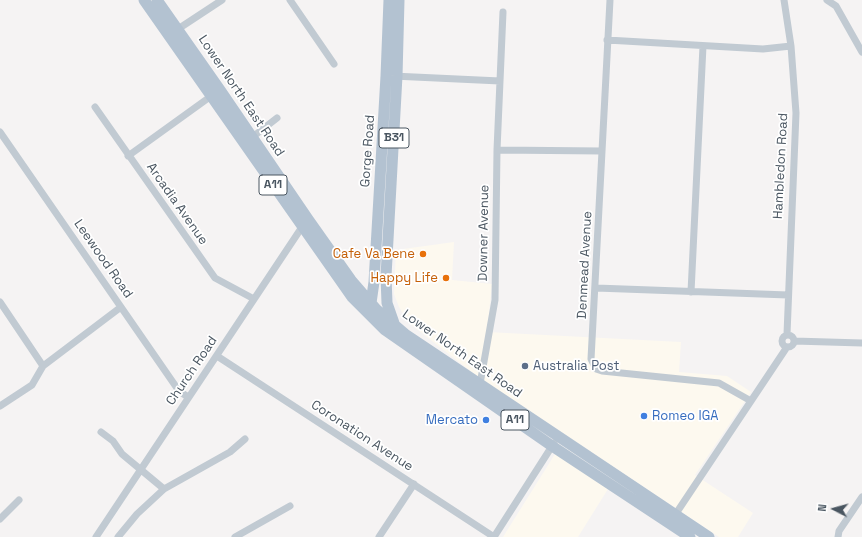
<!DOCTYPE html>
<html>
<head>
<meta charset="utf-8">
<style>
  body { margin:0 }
  #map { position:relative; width:862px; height:537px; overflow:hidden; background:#f5f3f3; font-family:"Space Grotesk",sans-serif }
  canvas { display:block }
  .north { position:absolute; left:814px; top:489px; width:40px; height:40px; -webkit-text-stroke:3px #fff; paint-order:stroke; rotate:276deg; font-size:11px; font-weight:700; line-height:16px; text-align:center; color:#4a5661 }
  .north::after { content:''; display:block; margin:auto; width:14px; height:18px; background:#4a5661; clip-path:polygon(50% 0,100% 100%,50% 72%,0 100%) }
</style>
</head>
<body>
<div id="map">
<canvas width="862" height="537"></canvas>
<div class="north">N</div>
</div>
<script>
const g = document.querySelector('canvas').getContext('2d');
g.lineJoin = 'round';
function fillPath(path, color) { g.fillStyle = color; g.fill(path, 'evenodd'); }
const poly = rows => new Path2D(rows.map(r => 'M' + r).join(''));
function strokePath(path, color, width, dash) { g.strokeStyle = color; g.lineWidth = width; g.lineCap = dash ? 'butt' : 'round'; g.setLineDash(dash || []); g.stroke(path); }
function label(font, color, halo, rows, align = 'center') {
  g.font = font + ' "Space Grotesk",sans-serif'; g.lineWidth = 3.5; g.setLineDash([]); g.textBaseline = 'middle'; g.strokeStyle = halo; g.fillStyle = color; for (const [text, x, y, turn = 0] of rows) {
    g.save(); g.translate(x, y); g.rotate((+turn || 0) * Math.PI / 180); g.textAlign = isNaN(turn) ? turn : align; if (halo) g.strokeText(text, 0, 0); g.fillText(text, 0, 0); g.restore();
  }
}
const commercial = poly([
  [454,242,452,280,492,284,487,332,681,342,679,372,727,376,751,392,695,475,753,513,738,537,719,537,477,376,409,323,399,307,394,294,396,250],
  [555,454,608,489,578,537,503,537]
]);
const minor = poly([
  [290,0,334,64],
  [610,0,591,359,596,369,602,371,719,383,751,401],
  [784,0,791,46,796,113,787,334],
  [827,0,836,6,862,52],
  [175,31,222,0],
  [607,40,763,49,791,46],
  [393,76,500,81],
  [95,107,215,278,254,299],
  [0,132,179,391,188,397],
  [250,139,277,118],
  [497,150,602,151],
  [128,156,214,94],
  [596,288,788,295],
  [691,292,703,46],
  [0,302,43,366],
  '782 341a6 6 0 1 1 12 0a6 6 0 1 1-12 0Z',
  [794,341,862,343],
  [217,356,494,537],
  [480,384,495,300,497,150,503,12],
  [0,406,32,385,43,366,121,307],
  [101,432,113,441,122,454,164,489,137,514,118,537],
  [164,489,230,452,245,439],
  [673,518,787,347],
  [0,519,19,500],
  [96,537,304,224],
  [235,537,290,506],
  [379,537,414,484],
  [494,537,554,443],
  [838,537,839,531,862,497]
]);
const primary = poly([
  [144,0,352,297,385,330,552,446,690,537],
  [157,0,220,90,308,219,351,280,377,310,405,334,709,537],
  [371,303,374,282,386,76,389,0],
  [394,323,387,303,386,276,397,76,399,0]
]);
const markers = [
  [423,254,4,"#e8710a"],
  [446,278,4,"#e8710a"],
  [525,366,4,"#5c6f8a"],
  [644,416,4,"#3f7fe0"],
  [486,420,4,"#3f7fe0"]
];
const shields = [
  [394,138,30],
  [273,185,28],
  [515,420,28]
];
const shieldNames = [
  ["B31",394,138],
  ["A11",273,185],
  ["A11",515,420]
];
const streetNames = [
  ["Lower North East Road",241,96,56],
  ["Gorge Road",368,151,-86],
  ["Hambledon Road",781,166,-87],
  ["Arcadia Avenue",177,204,55],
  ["Downer Avenue",484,233,-89],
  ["Leewood Road",103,259,55],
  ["Denmead Avenue",585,265,-87],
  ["Lower North East Road",462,354,35],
  ["Church Road",192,371,-56],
  ["Coronation Avenue",362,436,33]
];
const foodNames = [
  ["Cafe Va Bene",415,254],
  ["Happy Life",438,278]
];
const serviceNames = [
  ["Australia Post",533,366]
];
const shopNames = [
  ["Romeo IGA",652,416],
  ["Mercato",478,420,"right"]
];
fillPath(commercial, '#fdf9ef');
strokePath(minor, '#c1cad2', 7);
strokePath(primary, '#b3c2d1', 11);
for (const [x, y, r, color] of markers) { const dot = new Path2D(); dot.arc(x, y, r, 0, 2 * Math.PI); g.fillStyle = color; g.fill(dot); strokePath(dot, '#fff', 1.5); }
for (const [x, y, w] of shields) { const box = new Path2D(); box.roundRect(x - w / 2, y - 10, w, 20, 3); g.fillStyle = '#fff'; g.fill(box); strokePath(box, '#4a5661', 1); }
label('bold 12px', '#4a5661', null, shieldNames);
label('13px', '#4a5661', '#fff', streetNames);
label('13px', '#c56008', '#fff', foodNames, 'right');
label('13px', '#4e5e75', '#fff', serviceNames, 'left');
label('13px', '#366cbe', '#fff', shopNames, 'left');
</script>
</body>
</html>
